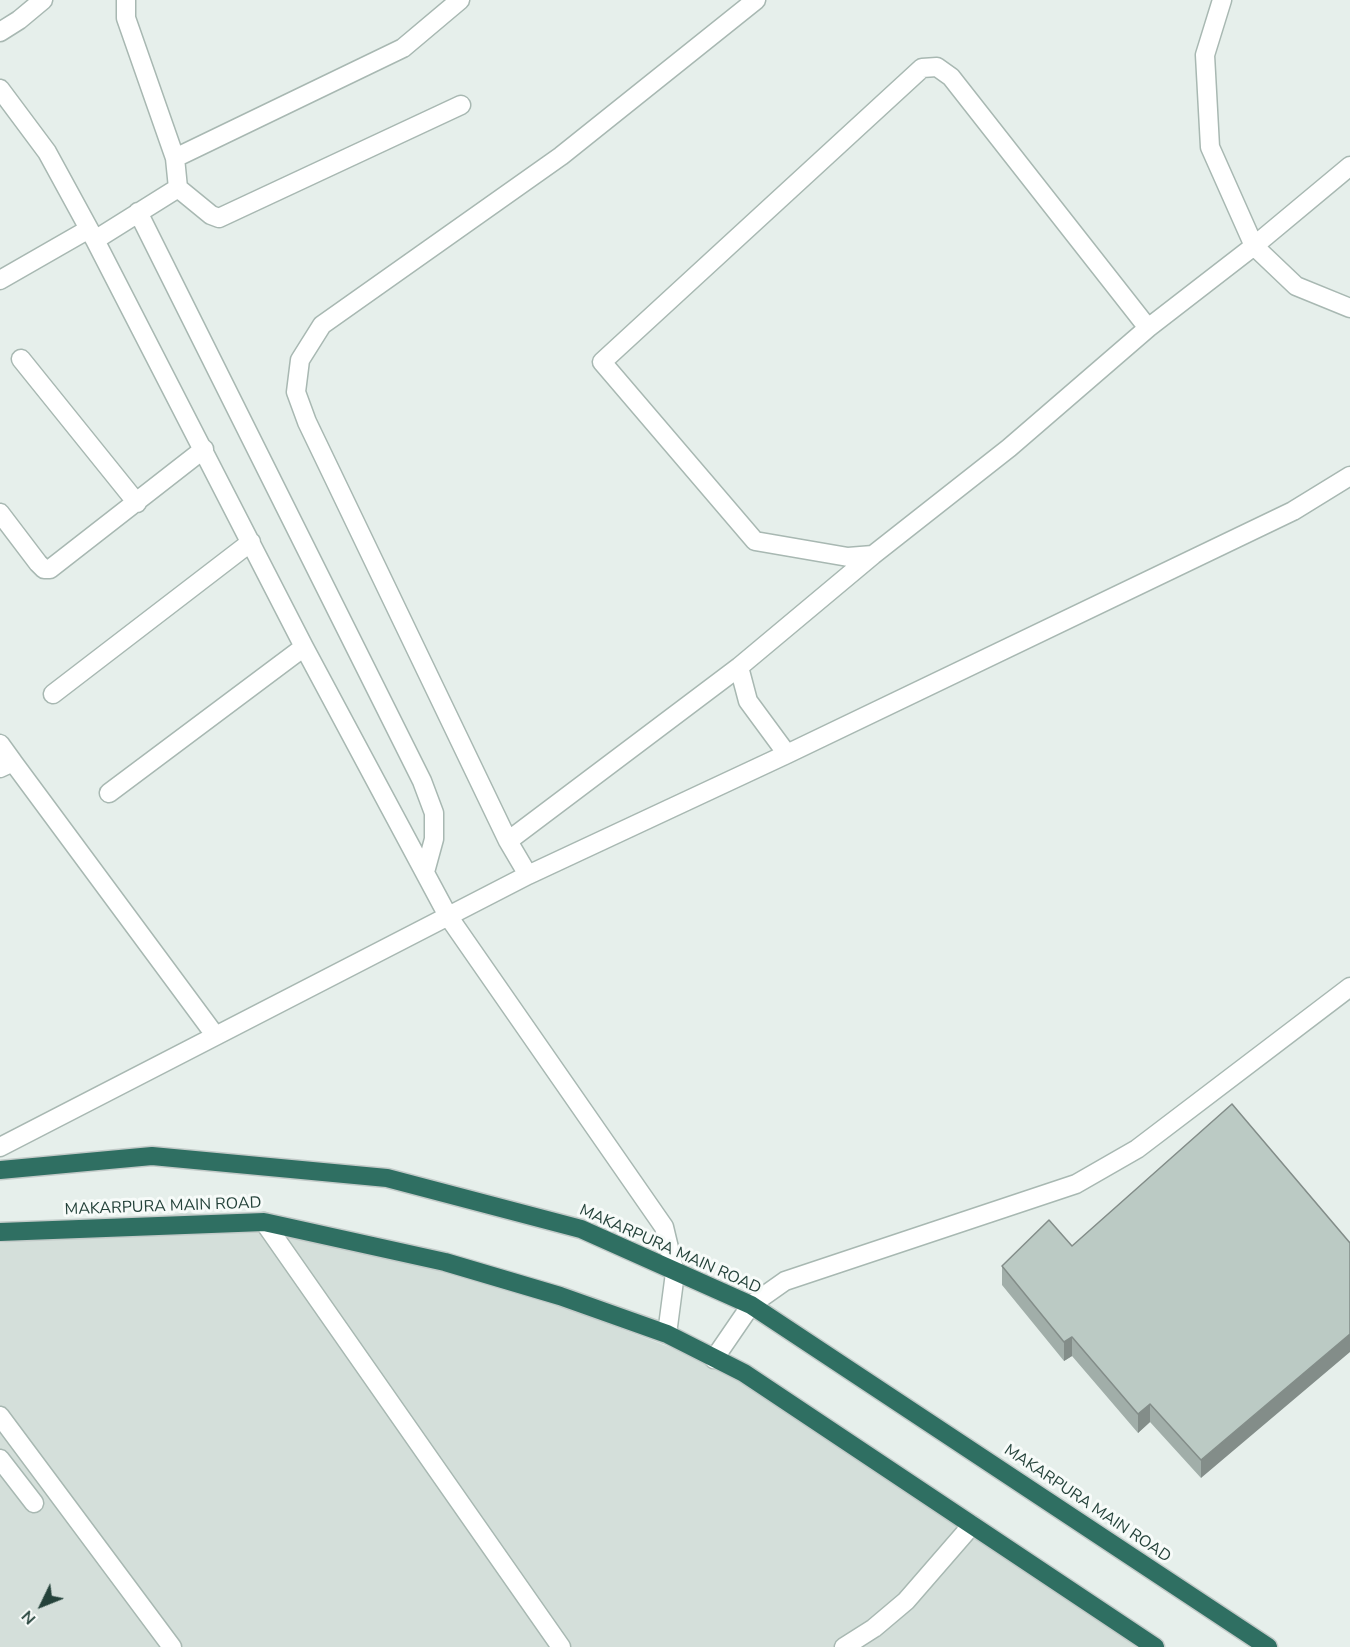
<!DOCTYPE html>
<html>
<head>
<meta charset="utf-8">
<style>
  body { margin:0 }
  #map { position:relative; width:1350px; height:1647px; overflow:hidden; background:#e6efeb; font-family:"Nunito Sans",sans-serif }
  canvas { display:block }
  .north { position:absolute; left:12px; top:1575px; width:60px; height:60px; -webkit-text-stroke:4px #f7fbf9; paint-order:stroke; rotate:227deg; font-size:16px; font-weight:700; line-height:24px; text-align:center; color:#24423a }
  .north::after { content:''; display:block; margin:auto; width:21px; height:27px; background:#24423a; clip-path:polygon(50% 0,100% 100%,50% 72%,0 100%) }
</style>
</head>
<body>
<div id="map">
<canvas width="1350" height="1647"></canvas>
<div class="north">N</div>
</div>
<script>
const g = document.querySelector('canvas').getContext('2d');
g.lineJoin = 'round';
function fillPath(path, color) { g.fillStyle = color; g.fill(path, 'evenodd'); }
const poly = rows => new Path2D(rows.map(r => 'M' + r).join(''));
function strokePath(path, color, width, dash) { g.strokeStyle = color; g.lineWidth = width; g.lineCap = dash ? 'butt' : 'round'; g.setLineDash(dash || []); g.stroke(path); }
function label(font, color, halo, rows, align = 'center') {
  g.font = font + ' "Nunito Sans",sans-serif'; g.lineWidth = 6; g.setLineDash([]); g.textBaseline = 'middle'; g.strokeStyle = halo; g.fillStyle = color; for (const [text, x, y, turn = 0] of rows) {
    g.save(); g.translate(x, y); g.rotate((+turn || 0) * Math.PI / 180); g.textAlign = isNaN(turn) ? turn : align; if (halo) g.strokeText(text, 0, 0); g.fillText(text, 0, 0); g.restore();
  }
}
const built = poly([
  [187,1212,475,1274,749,1377,1161,1647,0,1647,0,1243]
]);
const minor = poly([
  [0,32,19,20,43,0],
  [0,89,47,152,95,240,304,647,448,916,664,1227,675,1273,667,1334],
  [175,158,403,48,460,0],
  [1350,166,1254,246,1296,286,1350,308],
  [178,188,211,215,219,218,461,105],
  [138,212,422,781,434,813,434,839,425,872],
  [95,240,178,188,175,158,126,18,126,0],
  [0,280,89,229],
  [21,359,137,503],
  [0,513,38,563,44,569,50,569,204,449],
  [873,555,848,557,755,541,602,362,922,68,937,67,951,77,1148,328],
  [739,667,748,701,787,754],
  [53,694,251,542],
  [0,744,13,762],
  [0,768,13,762,215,1035],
  [109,793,304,647],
  [508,841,739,667,873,555,1009,448,1148,328,1254,246,1210,147,1205,55,1222,0],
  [528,875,508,841,307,422,296,392,300,360,322,325,561,156,756,0],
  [0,1147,528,875,787,754,1293,511,1350,476],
  [264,1222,561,1647],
  [714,1359,751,1305,785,1281,1076,1184,1137,1149,1350,987],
  [0,1416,172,1647],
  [0,1459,34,1503],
  [844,1647,874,1628,906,1601,972,1525]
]);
const highway = poly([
  [0,1170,152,1156,387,1178,581,1229,751,1305,1268,1647],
  [0,1232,264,1222,445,1262,560,1296,667,1334,744,1373,1155,1647]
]);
const wall = poly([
  [1232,1104,1201,1478,1150,1422,1138,1433,1072,1356,1064,1361,1002,1285,1002,1266,1072,1246]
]);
const shadedWall = poly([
  [1350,1334,1350,1352,1201,1478,1201,1460],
  [1072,1337,1072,1356,1064,1361,1064,1342],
  [1150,1404,1150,1422,1138,1433,1138,1414]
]);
const building = poly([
  [1232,1104,1350,1243,1350,1334,1201,1460,1150,1404,1138,1414,1072,1337,1064,1342,1002,1266,1049,1220,1072,1246,1232,1104]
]);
const streetNames = [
  ["MAKARPURA MAIN ROAD",163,1207,-2],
  ["MAKARPURA MAIN ROAD",670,1250,24],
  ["MAKARPURA MAIN ROAD",1087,1504,34]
];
fillPath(built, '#d4dfda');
strokePath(minor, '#a8b8b2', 21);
strokePath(highway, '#c2cac8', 21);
strokePath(minor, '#fff', 18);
strokePath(highway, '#2f6f62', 18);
fillPath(wall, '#a1aea9');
fillPath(shadedWall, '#838d89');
fillPath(building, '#bbcac4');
strokePath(building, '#838d89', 1.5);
label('16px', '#24423a', '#f7fbf9', streetNames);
</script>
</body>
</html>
